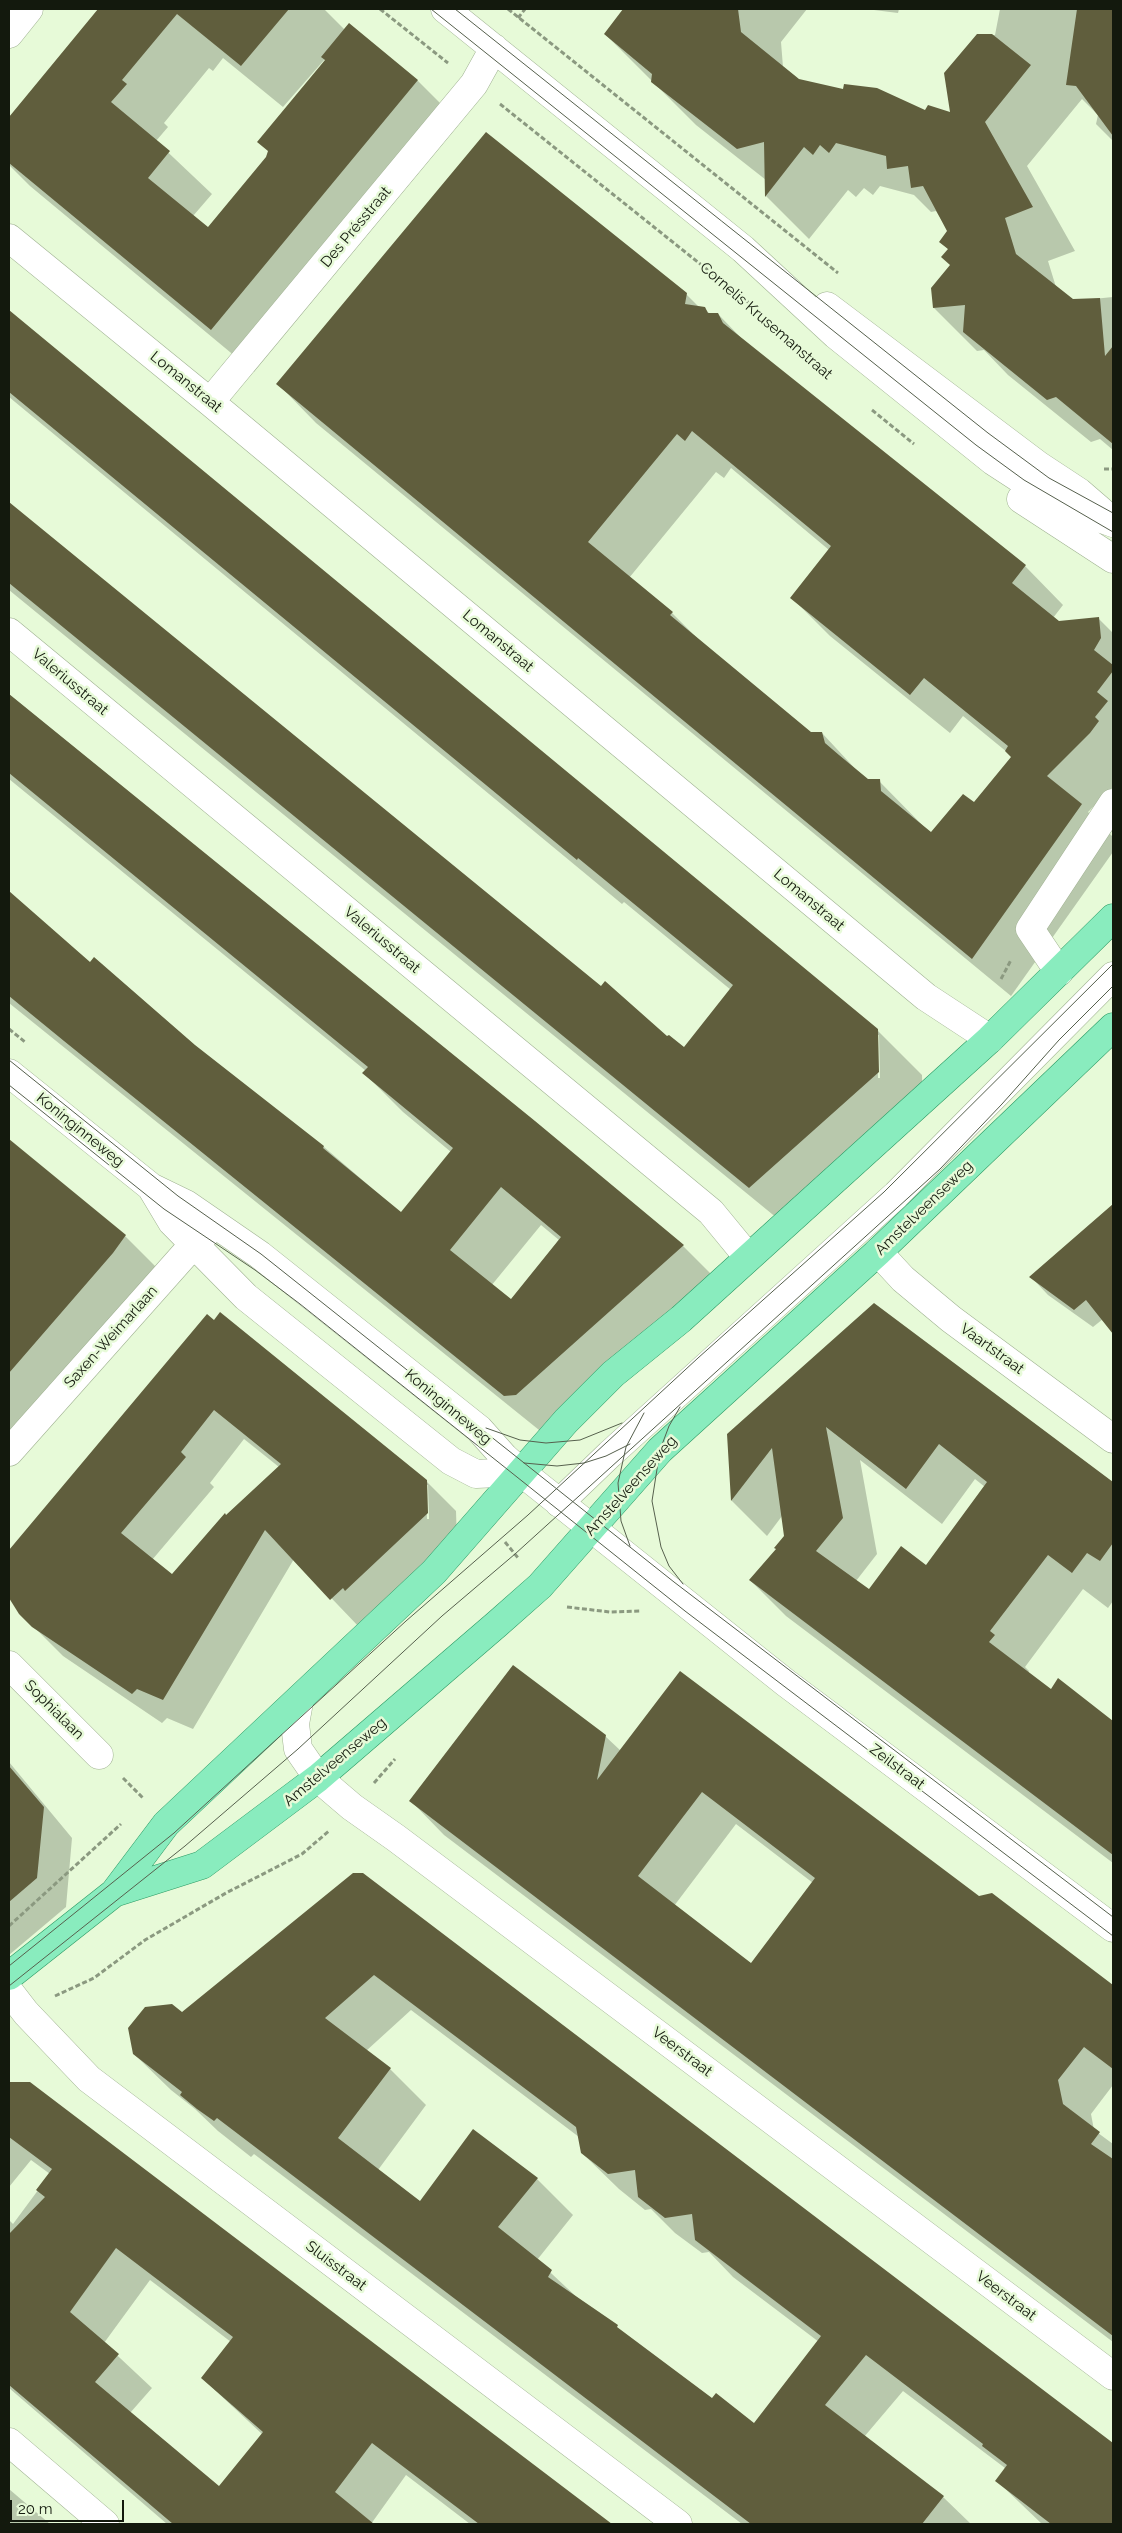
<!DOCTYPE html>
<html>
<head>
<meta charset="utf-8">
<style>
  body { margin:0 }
  #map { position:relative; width:1122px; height:2533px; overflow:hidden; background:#e7fad8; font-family:Raleway,sans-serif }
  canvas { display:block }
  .frame { position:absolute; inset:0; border:10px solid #13190d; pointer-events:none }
  .scale { position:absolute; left:10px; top:2500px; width:114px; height:22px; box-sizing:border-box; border:2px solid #13190d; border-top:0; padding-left:6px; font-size:15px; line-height:18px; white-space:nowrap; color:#13190d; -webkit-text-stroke:4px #e7fad8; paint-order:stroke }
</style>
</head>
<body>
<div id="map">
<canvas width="1122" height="2533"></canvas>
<div class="frame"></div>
<div class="scale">20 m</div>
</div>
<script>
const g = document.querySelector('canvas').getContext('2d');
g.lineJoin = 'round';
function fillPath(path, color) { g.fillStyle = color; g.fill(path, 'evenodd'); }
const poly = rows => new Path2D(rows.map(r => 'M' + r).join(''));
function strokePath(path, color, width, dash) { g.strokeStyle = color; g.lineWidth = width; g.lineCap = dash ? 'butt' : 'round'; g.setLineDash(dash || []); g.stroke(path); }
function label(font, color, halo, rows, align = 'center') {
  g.font = font + ' Raleway,sans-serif'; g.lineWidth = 5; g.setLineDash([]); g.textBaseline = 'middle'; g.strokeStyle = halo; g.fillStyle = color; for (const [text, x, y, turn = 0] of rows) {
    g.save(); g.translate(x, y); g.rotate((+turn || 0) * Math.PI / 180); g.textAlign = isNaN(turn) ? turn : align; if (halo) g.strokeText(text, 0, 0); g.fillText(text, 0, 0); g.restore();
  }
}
const shadow = poly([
  [99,9,324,9,345,30,349,25,418,81,460,123,254,372,30,186,9,165,9,118],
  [223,58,283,107,325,59,326,61,267,158,208,229,193,216,212,194,156,141,168,127,164,123,209,68,213,71],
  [625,9,807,9,781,42,783,67,799,80,926,112,951,114,978,35,995,35,1000,9,1113,9,1113,141,1096,124,1098,115,1082,99,1027,166,1075,251,1048,261,1056,287,1073,301,1113,297,1113,450,1100,439,1091,442,1008,375,984,350,977,351,934,308,933,288,951,265,949,250,941,242,949,232,936,211,931,212,914,195,880,186,873,195,864,188,856,197,848,190,809,239,766,196,766,180,696,125,605,34],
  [866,9,899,9,898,13],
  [686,294,699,307,704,308,710,314,718,314,745,342,1025,566,1063,605,1053,618,1059,622,1098,618,1113,633,1113,787,1088,812,1113,837,1113,852,1011,996,316,423,278,384],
  [731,468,829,550,792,598,830,636,950,733,963,716,1013,757,974,804,931,834,879,781,868,781,861,775,822,733,810,733,701,642,672,613,629,578,716,472,724,478],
  [9,312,877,1030,922,1075,923,1117,794,1232,9,590,9,504,601,988,667,1038,684,1049,731,990,624,902,622,904,9,397],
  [877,1035,879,1035,880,1078,878,1078],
  [9,694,683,1246,722,1285,544,1434,9,1003,9,893,90,963,324,1147,402,1214,451,1152,403,1112,364,1073,366,1071,9,779],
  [541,1225,559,1240,511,1301,491,1286],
  [9,1141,125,1236,165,1276,9,1461],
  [1113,1206,1113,1329,1103,1319,1093,1327,1048,1295,1031,1277],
  [874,1305,1113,1483,1113,1601,1108,1608,1083,1589,1025,1667,1029,1671,1028,1673,1051,1690,1058,1680,1113,1723,1113,1863,786,1616,750,1580,777,1549,785,1537,782,1516,767,1536,732,1501,728,1434],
  [860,1460,942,1524,975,1479,985,1487,927,1566,869,1591,856,1581,877,1554],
  [208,1316,426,1481,456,1511,457,1543,360,1628,294,1559,193,1729,167,1718,162,1723,63,1656,33,1626,9,1595,9,1554],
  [244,1439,279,1467,226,1517,172,1576,152,1560,214,1487,210,1483],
  [426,1485,428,1485,429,1519,427,1519],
  [605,1736,621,1751,979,1897,1097,1974,1113,1990,1113,2085,1091,2114,1094,2130,1113,2144,1113,2342,444,1835,411,1801],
  [736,1824,813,1883,751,1965,674,1906],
  [9,1762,72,1838,66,1907,9,1955],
  [363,1874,1113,2444,1113,2524,1042,2524,997,2481,1005,2468,903,2391,864,2437,943,2497,971,2524,742,2524,254,2154,251,2157,218,2131,195,2109,171,2090,134,2054,182,2013],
  [411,2010,579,2137,582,2153,619,2189,645,2210,651,2209,675,2233,702,2253,709,2252,733,2277,819,2342,755,2425,712,2400,582,2302,537,2260,573,2215,537,2179,420,2202,378,2170,426,2105,390,2069,366,2051],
  [9,2082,27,2082,610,2524,470,2524,406,2475,371,2524,167,2524,9,2388,9,2220,13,2224,50,2174,31,2160,9,2187],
  [150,2280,231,2342,202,2378,262,2434,219,2488,130,2413,152,2388,104,2343],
  [9,2489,50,2524,9,2524]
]);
const building = poly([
  [98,9,289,9,241,66,177,14,122,80,127,84,111,102,170,151,148,178,208,227,266,157,268,151,257,142,325,60,321,57,349,23,418,80,211,330,9,163,9,117],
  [623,9,738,9,741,32,799,79,843,89,844,84,877,88,925,110,928,105,950,112,944,73,977,34,992,34,1031,65,985,122,1033,207,1005,218,1016,254,1073,299,1100,298,1105,356,1113,346,1113,444,1056,397,1047,400,963,332,965,305,933,308,931,288,950,265,941,257,948,249,939,242,947,231,923,186,911,188,908,166,887,169,886,156,836,143,829,153,820,145,813,155,804,147,765,197,764,142,737,149,651,82,652,74,604,34],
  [1077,9,1113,9,1113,136,1076,86,1066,85],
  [486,132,687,293,685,304,705,307,708,313,718,313,723,323,1026,565,1012,583,1059,621,1099,617,1101,638,1094,650,1113,665,1113,671,1097,692,1108,701,1095,717,1099,721,1090,733,1047,776,1082,804,972,959,276,384],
  [692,431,831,546,790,598,910,695,924,678,1008,746,1005,751,1011,757,974,802,963,794,931,832,881,791,880,779,868,779,839,755,825,743,822,732,811,732,670,615,673,612,588,542,677,434,685,441],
  [9,310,878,1029,879,1072,749,1188,9,583,9,502,601,986,605,981,667,1036,669,1035,684,1047,733,985,578,858,577,860,9,392],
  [9,694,535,1121,684,1245,516,1395,504,1396,64,1041,9,996,9,891,90,962,94,957,195,1045,324,1146,323,1148,401,1212,453,1148,362,1073,368,1067,9,773],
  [501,1187,561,1237,511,1299,450,1250],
  [9,1139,126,1235,113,1253,9,1373],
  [1113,1204,1113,1334,1086,1300,1074,1310,1029,1277],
  [874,1303,1113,1482,1113,1543,1100,1561,1087,1553,1072,1573,1048,1555,990,1631,995,1635,989,1642,1051,1689,1058,1678,1113,1721,1113,1855,749,1580,776,1549,774,1548,784,1536,772,1448,731,1501,727,1434],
  [826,1427,906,1489,939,1444,987,1482,926,1565,901,1546,869,1589,816,1551,843,1518],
  [220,1312,427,1480,428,1513,345,1591,343,1588,330,1600,265,1530,163,1700,137,1689,132,1694,32,1627,19,1614,9,1598,9,1550,207,1314,214,1320],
  [214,1410,281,1464,226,1515,225,1513,172,1574,121,1533,186,1457,181,1452],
  [513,1665,606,1735,597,1780,680,1671,979,1896,992,1893,1113,1985,1113,2069,1084,2047,1058,2080,1063,2104,1100,2132,1091,2144,1113,2159,1113,2336,409,1801],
  [702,1792,815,1878,751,1963,638,1876],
  [9,1766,44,1807,37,1878,9,1902],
  [353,1873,363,1873,1113,2443,1113,2524,1051,2524,995,2481,1007,2465,982,2446,983,2444,866,2355,825,2405,944,2496,922,2524,751,2524,217,2118,214,2121,197,2109,180,2095,182,2092,133,2054,128,2028,145,2007,172,2004,182,2012],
  [374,1975,576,2127,581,2153,608,2174,635,2170,638,2197,665,2218,692,2214,695,2240,821,2336,754,2423,716,2393,712,2398,617,2327,618,2325,548,2277,552,2270,498,2227,538,2178,473,2129,420,2201,338,2138,391,2068,325,2018],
  [9,2082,30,2082,612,2524,479,2524,372,2443,335,2492,374,2524,173,2524,9,2385,9,2234,45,2197,36,2190,52,2169,9,2137],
  [116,2248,233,2337,201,2378,263,2432,219,2486,95,2382,119,2354,70,2312]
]);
const path = poly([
  [380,9,448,63],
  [508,9,838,273],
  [518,18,525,9],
  [500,104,749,303],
  [784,336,807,358],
  [872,410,914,444],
  [1104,469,1113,469],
  [1001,979,1011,960],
  [9,1029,25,1042],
  [505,1542,519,1559],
  [567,1607,610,1612,641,1611],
  [123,1778,144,1799],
  [374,1783,395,1759],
  [9,1926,121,1824],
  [55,1996,94,1978,145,1940,226,1893,302,1854,329,1831]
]);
const minor = poly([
  [445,9,743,249,836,335,993,461,1056,502,1113,523],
  [9,34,29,9],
  [9,238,210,402,926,997,990,1039],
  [827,306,1038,465,1079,492,1101,511],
  [210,402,474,84,494,48],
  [1021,499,1113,559],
  [9,632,711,1212,748,1257],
  [1059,972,1030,929,1113,803],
  [9,1073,151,1187,186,1204,260,1255,479,1429,504,1457,521,1472,786,1683,1113,1928],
  [151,1187,172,1222,246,1297,451,1461,476,1474,521,1472],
  [878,1252,903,1279,951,1319,1113,1439],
  [9,1452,193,1245,207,1232],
  [559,1503,610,1454,896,1195,1113,976],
  [9,1665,99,1755],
  [299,1702,295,1724,298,1749,318,1778,352,1807,396,1838,1113,2376],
  [9,1991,26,2013,89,2079,678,2524],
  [9,2442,105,2524]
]);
const major = poly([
  [114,1893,202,1865,318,1778,497,1624,540,1586,660,1450,878,1252,1113,1027],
  [9,1976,114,1893,166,1824,434,1572,566,1421,613,1374,681,1319,990,1039,1113,918]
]);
const tram = poly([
  [431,9,976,445,1024,480,1113,532],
  [455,9,988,433,1049,478,1113,513],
  [9,1060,178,1196,261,1254,674,1582,1113,1917],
  [9,1085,164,1209,255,1270,300,1304,685,1611,1113,1936],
  [680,1407,669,1426,660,1450,652,1501,661,1547,669,1566,683,1584],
  [486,1428,520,1440,546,1443,580,1440,622,1423],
  [524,1463,557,1466,584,1463,606,1456,630,1444],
  [630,1546,621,1521,618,1483,626,1447,644,1413],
  [9,1966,174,1833,406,1621,528,1515,698,1358,884,1192,1113,964],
  [9,1986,185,1846,298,1749,442,1616,515,1554,940,1169,1002,1104,1059,1040,1113,986]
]);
const streetNames = [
  ["Des Présstraat",356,227,-50],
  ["Cornelis Krusemanstraat",766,321,41],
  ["Lomanstraat",186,382,39],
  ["Lomanstraat",498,641,40],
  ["Valeriusstraat",70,682,40],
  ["Lomanstraat",809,900,40],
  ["Valeriusstraat",382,940,40],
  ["Koninginneweg",80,1130,39],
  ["Amstelveenseweg",924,1208,-44],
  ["Saxen-Weimarlaan",111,1337,-48],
  ["Vaartstraat",992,1349,36],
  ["Koninginneweg",448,1407,40],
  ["Amstelveenseweg",631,1486,-48],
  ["Sophialaan",54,1710,45],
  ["Amstelveenseweg",335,1762,-40],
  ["Zeilstraat",897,1767,37],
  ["Veerstraat",682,2052,37],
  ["Sluisstraat",336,2266,37],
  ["Veerstraat",1006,2296,37]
];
fillPath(shadow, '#0003');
fillPath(building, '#605e3d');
strokePath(minor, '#9fb191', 29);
strokePath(major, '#2c9a64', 29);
strokePath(path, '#8b9980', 3, [5, 2.5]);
strokePath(minor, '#fff', 28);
strokePath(major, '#89ecbe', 28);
strokePath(tram, '#56604d', 1);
label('15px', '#13190d', '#e7fad8', streetNames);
</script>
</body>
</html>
